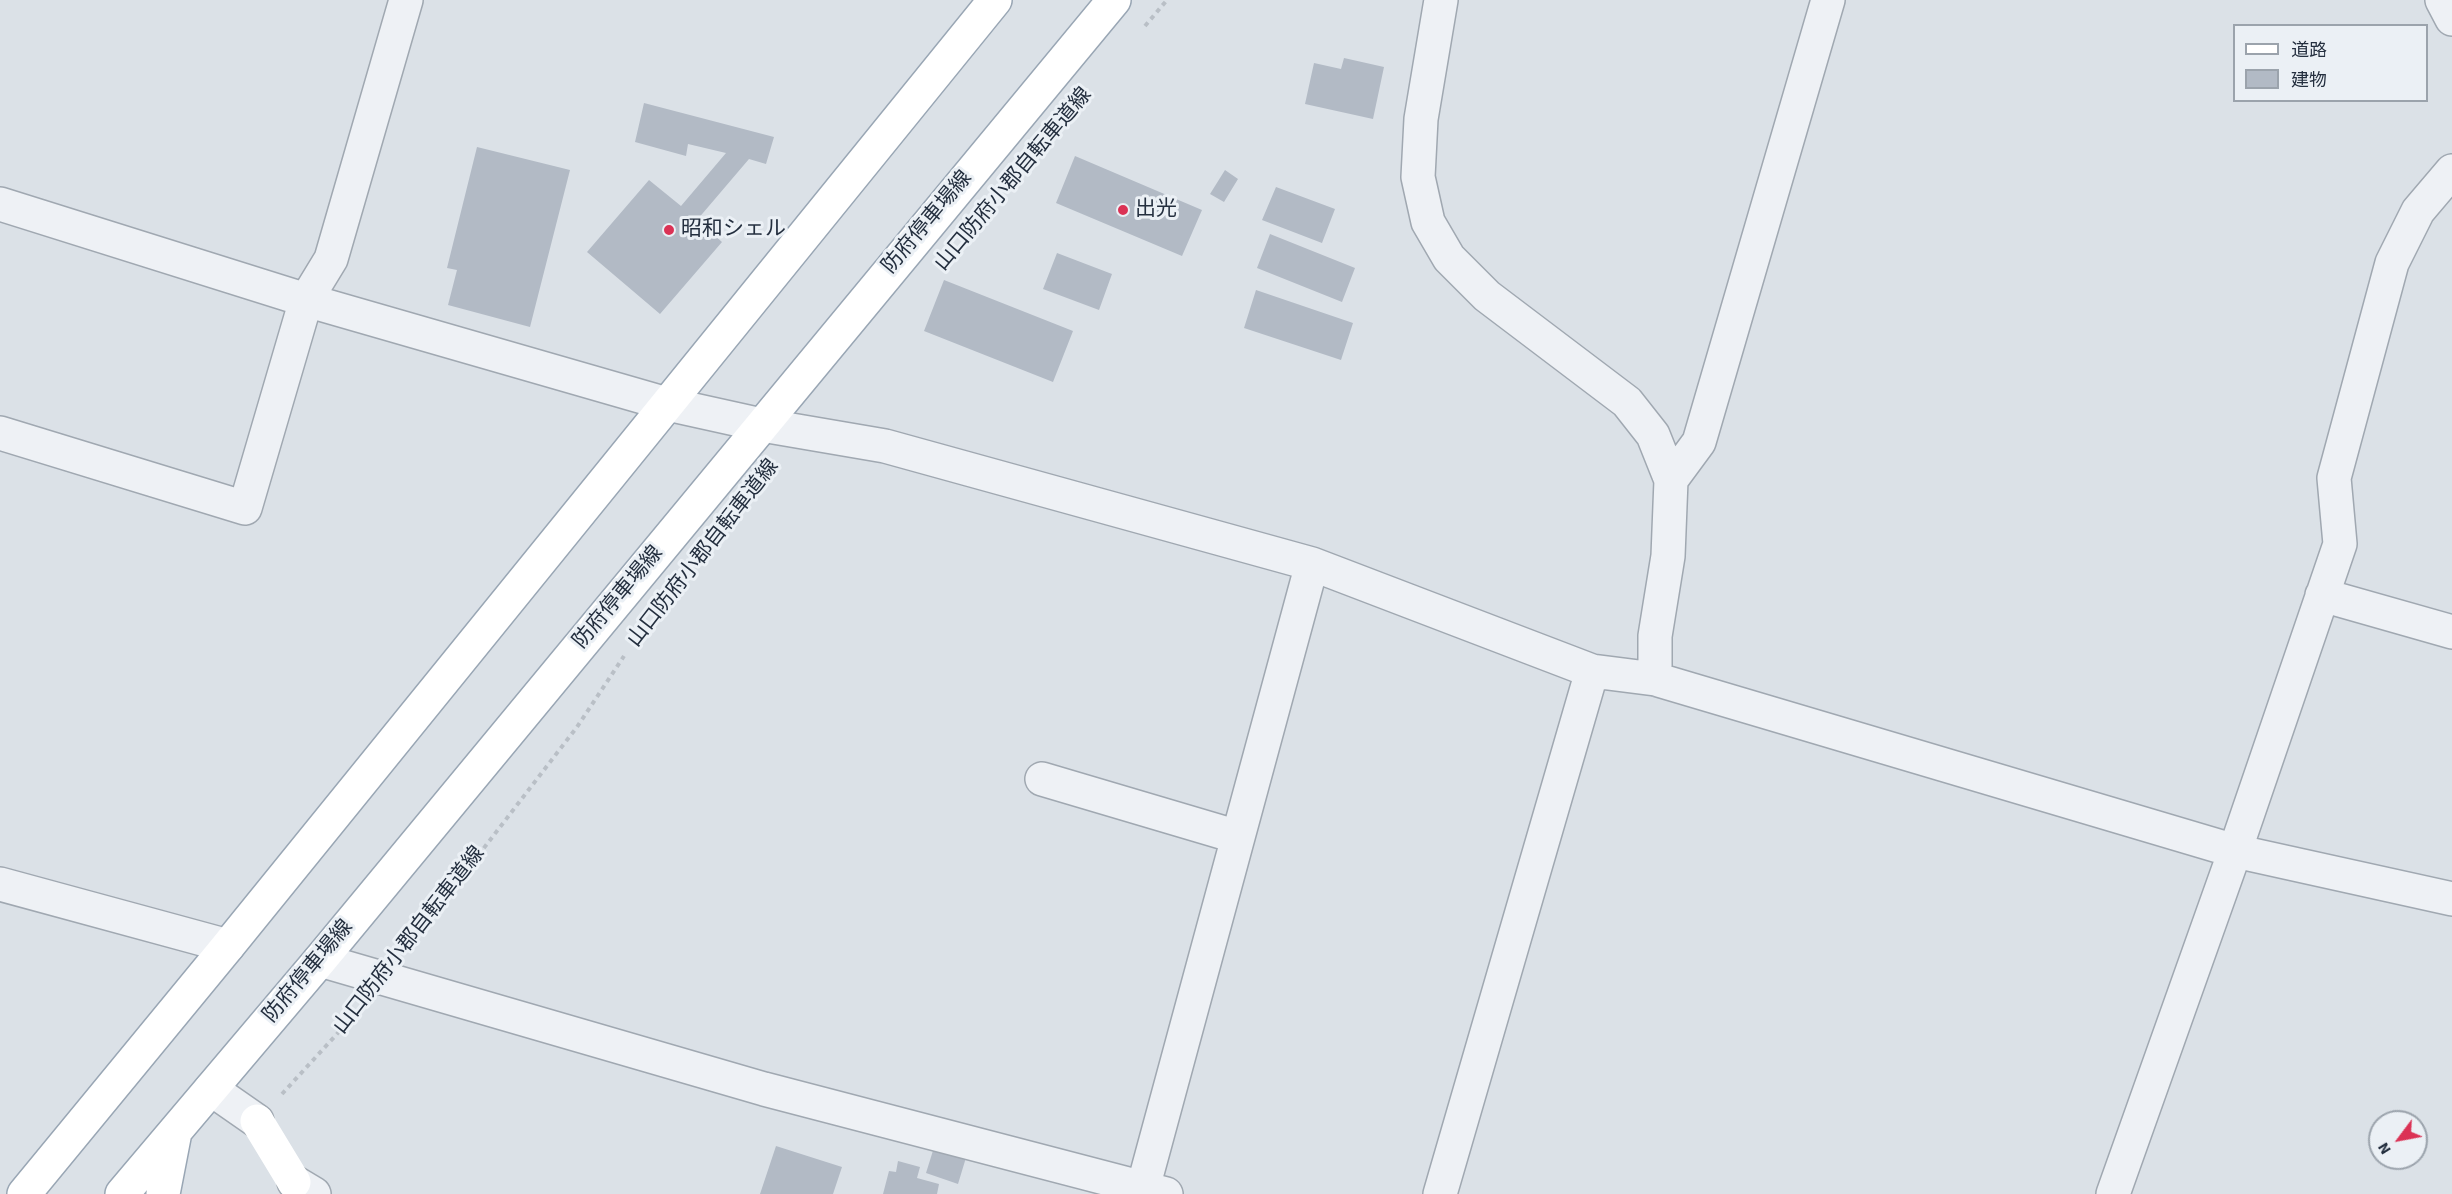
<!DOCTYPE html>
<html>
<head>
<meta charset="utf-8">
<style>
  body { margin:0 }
  #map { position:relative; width:2452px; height:1194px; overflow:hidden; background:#dbe1e7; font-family:"Source Sans 3","Noto Sans JP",sans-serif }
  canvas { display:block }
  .legend { position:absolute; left:2233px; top:24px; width:195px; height:78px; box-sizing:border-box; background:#ebf0f5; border:2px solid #9ba3ac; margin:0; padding:8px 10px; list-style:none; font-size:18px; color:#242f3f }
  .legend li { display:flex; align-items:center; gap:12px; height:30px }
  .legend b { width:30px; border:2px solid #9ba3ac }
  .north { position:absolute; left:2368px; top:1110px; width:60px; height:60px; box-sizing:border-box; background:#ebf0f5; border:2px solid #9ba3ac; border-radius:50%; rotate:238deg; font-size:16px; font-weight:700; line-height:24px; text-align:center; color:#242f3f }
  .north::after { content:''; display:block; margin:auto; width:21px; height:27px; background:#db3255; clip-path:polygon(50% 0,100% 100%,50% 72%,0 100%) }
</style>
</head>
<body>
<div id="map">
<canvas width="2452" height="1194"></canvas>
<ul class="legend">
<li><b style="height:8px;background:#fff"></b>道路</li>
<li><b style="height:16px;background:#b2bac5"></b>建物</li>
</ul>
<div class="north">N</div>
</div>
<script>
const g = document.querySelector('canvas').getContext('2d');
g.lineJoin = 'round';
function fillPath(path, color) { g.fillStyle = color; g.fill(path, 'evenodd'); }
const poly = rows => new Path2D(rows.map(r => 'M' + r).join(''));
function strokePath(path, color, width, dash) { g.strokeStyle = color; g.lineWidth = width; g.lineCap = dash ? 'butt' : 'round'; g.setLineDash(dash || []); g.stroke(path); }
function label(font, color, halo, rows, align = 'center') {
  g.font = font + ' "Source Sans 3","Noto Sans JP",sans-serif'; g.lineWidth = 6; g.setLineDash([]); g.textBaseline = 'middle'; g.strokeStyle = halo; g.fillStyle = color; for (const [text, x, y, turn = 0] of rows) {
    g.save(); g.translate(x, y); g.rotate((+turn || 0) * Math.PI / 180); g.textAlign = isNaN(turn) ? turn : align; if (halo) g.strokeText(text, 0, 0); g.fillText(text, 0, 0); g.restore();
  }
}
const building = poly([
  [1344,58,1384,67,1373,119,1305,104,1314,63,1341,69],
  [644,103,774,137,766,164,749,159,697,220,722,242,660,314,587,252,649,180,681,206,726,153,688,144,686,156,635,142],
  [477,147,570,170,530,327,448,305,457,270,447,268],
  [1075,156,1202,210,1182,256,1056,203],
  [1225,170,1238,179,1224,202,1210,194],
  [1276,187,1335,209,1322,243,1262,220],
  [1270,234,1355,268,1342,302,1257,268],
  [1057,253,1112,274,1099,310,1043,289],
  [944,280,1073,331,1053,382,924,331],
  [1256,290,1353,323,1341,360,1244,328],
  [936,1141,968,1151,958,1184,926,1173],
  [776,1146,842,1167,833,1194,760,1194],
  [898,1161,920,1167,917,1178,939,1184,937,1194,883,1194,889,1171,896,1172]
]);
const path = poly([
  [1145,26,1167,0],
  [407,948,577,727,624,656],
  [282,1094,358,1011]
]);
const minor = poly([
  [1441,0,1421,119,1418,177,1428,222,1449,258,1487,296,1627,402,1653,435,1671,480,1668,556,1655,636,1655,679],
  [2442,0,2452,19],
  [0,204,306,300,667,404,762,425,885,446,1312,564,1592,671,1655,679,2235,851,2452,899],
  [0,433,245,508,306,300,331,259,406,0],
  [1671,480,1699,442,1828,0],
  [2322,595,2452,632],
  [1042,779,1238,837],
  [0,884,228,946],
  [320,960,764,1089,1166,1194],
  [211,1089,257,1121],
  [294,1182,314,1194],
  [1143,1188,1312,564],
  [1440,1194,1592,671],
  [2113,1194,2235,851,2340,544,2334,478,2392,263,2418,211,2452,171]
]);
const secondary = poly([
  [257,1121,294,1182]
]);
const primary = poly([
  [24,1194,228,946,995,0],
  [122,1194,320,960,1114,0],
  [163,1194,175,1132]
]);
const markers = [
  [1123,210,6,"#db3255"],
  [669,230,6,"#db3255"]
];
const streetNames = [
  ["山口防府小郡自転車道線",1014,180,-50],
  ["防府停車場線",928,223,-50],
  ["山口防府小郡自転車道線",704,554,-52],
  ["防府停車場線",619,598,-50],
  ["山口防府小郡自転車道線",410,941,-52],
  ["防府停車場線",309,972,-50]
];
const poiNames = [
  ["出光",1135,210],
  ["昭和シェル",681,230]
];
fillPath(building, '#b2bac5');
strokePath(minor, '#a0a8b1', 36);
strokePath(primary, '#99a6b4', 36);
strokePath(path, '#b9bfc6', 4, [4.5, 4.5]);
strokePath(minor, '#eef1f5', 33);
strokePath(secondary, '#fff', 33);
strokePath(primary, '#fff', 33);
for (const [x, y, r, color] of markers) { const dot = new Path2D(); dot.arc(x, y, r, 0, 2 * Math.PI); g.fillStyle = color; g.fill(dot); strokePath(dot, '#ebf0f5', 2); }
label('21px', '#242f3f', '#ebf0f5', streetNames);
label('21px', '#242f3f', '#ebf0f5', poiNames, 'left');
</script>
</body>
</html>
